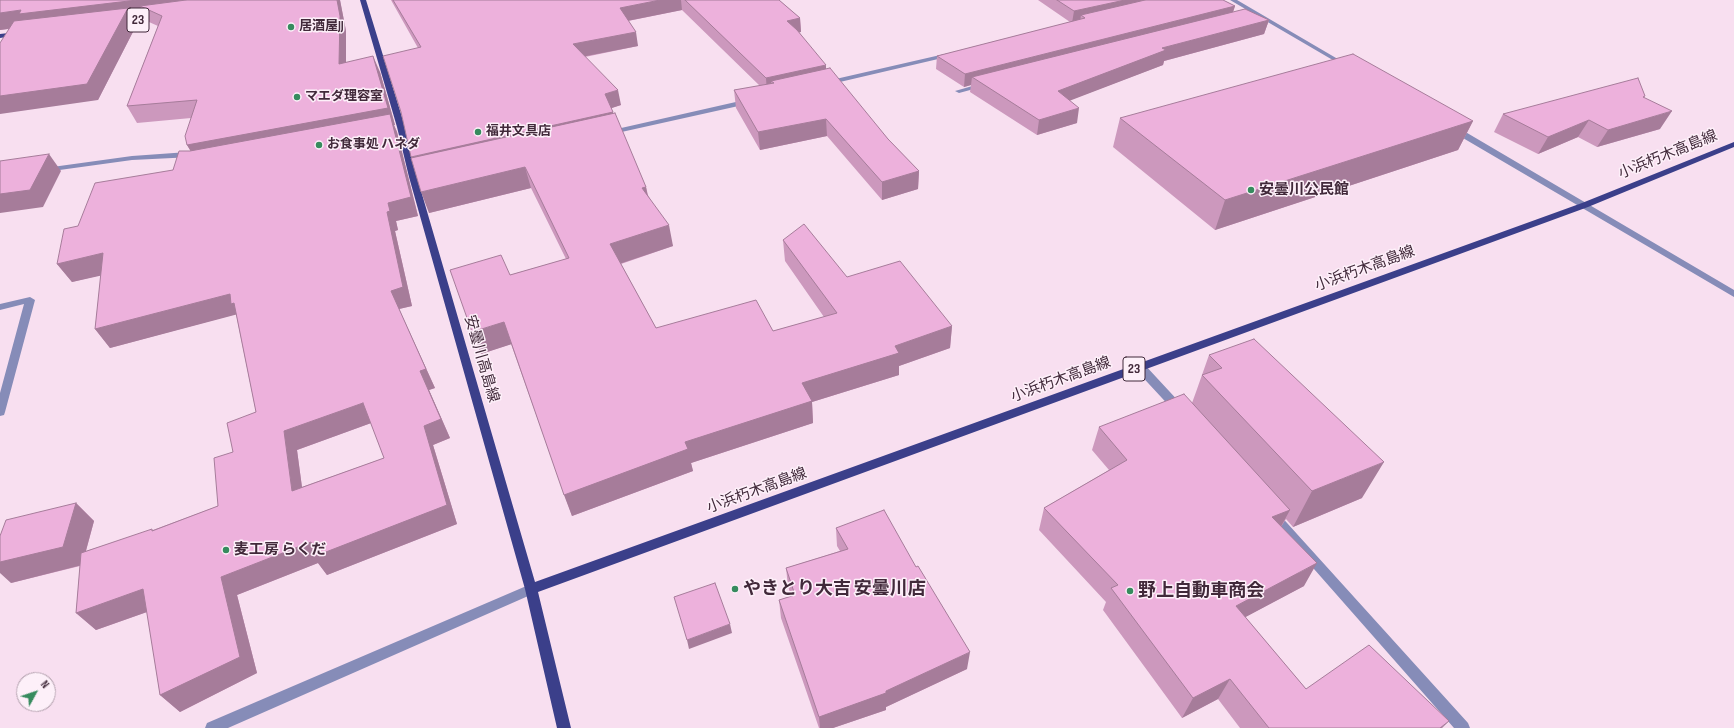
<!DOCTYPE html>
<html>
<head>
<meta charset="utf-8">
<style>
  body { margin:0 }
  #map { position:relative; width:1734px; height:728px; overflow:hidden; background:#f8dff0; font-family:"Sofia Sans Condensed",sans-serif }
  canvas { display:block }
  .north { position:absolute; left:16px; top:672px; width:40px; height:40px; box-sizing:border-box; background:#fdf0f9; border:1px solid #b2a0ad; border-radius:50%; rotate:50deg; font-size:11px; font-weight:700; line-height:16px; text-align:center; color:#41293a }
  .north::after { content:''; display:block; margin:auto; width:14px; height:18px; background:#368b5e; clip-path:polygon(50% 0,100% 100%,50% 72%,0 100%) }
</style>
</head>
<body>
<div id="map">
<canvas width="1734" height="728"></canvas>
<div class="north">N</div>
</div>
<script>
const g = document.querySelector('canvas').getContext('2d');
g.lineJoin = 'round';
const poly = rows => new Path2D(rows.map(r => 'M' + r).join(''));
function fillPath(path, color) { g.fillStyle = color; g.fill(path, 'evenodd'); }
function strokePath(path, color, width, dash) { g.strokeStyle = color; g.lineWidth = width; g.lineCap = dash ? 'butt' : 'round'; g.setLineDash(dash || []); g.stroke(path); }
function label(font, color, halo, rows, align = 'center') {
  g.font = font + ' "Sofia Sans Condensed","Noto Sans JP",sans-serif'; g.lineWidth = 3; g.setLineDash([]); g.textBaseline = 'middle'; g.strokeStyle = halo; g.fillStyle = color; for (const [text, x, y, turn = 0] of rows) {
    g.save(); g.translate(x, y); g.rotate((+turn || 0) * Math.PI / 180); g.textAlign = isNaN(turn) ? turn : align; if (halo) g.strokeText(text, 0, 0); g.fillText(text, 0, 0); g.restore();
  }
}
const minor = poly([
  [1230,0,1237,0,1348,65,1343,66,1230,0],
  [949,53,952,55,951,56,827,85,823,83,827,81,949,53],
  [983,83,985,84,985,86,959,93,955,91,983,83],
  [749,99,752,99,752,103,608,135,604,133,608,131,749,99],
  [1451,127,1457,127,1734,290,1734,297,1451,131,1451,127],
  [188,152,193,153,193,157,132,160,45,172,41,170,45,168,132,156,188,152],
  [30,297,35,300,5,412,4,415,0,416,0,393,24,304,0,310,0,304,30,297],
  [1140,363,1144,364,1182,405,1183,408,1182,411,1174,411,1136,370,1135,367,1136,364,1140,363],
  [1274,511,1278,513,1468,723,1470,728,1454,728,1270,519,1268,516,1270,513,1274,511],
  [531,584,535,585,537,589,535,593,228,728,205,728,207,723,531,584]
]);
const major = poly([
  [360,0,366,0,405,127,417,177,535,582,1582,203,1734,142,1734,147,1588,207,538,592,571,728,557,728,525,589,409,177,397,127,360,0],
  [160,15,163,17,162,18,123,24,120,22,123,20,160,15],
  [17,32,19,33,19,35,0,38,0,34,17,32]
]);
const wall = poly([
  [0,0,340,0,346,31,346,62,380,72,395,125,394,125,397,132,418,216,396,221,398,230,395,231,412,306,399,309,435,388,429,390,450,438,433,445,457,524,327,575,318,563,237,595,257,673,180,712,160,695,147,612,96,630,76,613,80,566,11,583,76,503,94,521,86,551,153,530,218,506,233,452,256,412,236,314,110,348,95,329,101,275,72,282,57,264,78,226,173,170,190,151,191,151,187,145,191,118,137,123,127,106,158,26,149,22,145,15,134,17,137,24,98,100,9,29,0,30],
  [371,423,384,458,302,487,297,450],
  [391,0,779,0,800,18,801,32,799,32,826,69,888,139,919,171,918,189,882,200,827,136,760,150,736,108,734,90,760,86,682,10,628,21,638,46,585,57,621,105,611,108,646,187,648,195,673,246,621,264,656,328,773,331,824,317,785,261,783,240,847,277,952,326,950,348,899,366,899,375,812,402,813,423,691,463,693,471,572,516,511,344,481,354,510,275,566,259,531,188,429,213,418,48],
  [1038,0,1223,0,1235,6,1233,12,1269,20,1264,34,1164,61,1163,65,1070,100,1077,123,1037,135,970,92,971,85,964,87,936,69,937,56,1070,22],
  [1645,96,1644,97,1660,129,1597,147,1578,137,1538,154,1494,132,1503,114],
  [1120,118,1473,121,1458,150,1215,230,1113,147],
  [1209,355,1362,498,1293,527,1286,519,1281,527,1304,586,1245,617,1306,689,1442,728,1240,728,1218,699,1182,718,1103,610,1106,602,1039,530,1044,508,1109,470,1092,450,1099,427,1192,403,1196,392],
  [836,528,967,669,886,707,886,710,833,728,819,728,781,618,779,600,791,596,788,586,786,568,840,551,837,546]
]);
const shadedWall = poly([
  [137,0,252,0,140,6,145,15,134,17,137,24,98,100,0,114,0,96,28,26,0,30,0,13,21,10],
  [337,0,340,0,346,31,346,80,339,64],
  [660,0,681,0,682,10,622,22,620,8],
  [1125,0,1175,0,1085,18,1081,15,1080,22,1072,23,1074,11],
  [1235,6,1231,18,972,77,971,85,964,87,965,74],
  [800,18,801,32,787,35,787,21],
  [1269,20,1264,34,1164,61,1163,65,1056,106,1058,91,1162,48],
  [636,32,638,46,576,58,573,44],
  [373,56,380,72,395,125,394,125,397,132,418,216,396,221,398,230,395,231,412,306,399,309,435,388,429,390,450,438,433,445,457,524,327,575,318,563,237,595,257,673,180,712,160,695,221,577,311,542,447,505,197,162,187,145],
  [826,65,826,79,771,81,772,92,767,93,766,78],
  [618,90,621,105,609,109,605,94],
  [1079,108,1077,123,1037,135,1039,120],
  [1672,111,1660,129,1597,147,1608,130],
  [613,112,616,127,417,172,411,157],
  [826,119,827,136,760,150,758,132],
  [1589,120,1578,137,1538,154,1548,137],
  [1473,121,1458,150,1215,230,1225,200],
  [49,154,61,171,43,207,0,213,0,194],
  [525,167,531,188,429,213,421,192],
  [919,171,918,189,882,200,882,182],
  [646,187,650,208,642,188],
  [669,225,673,246,616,265,610,244],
  [103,253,117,272,72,282,57,264],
  [230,294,242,313,110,348,95,329],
  [504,322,512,344,481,354,472,332],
  [952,326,950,348,899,366,899,375,812,402,813,423,691,463,693,471,572,516,564,495,685,442,802,383,895,346],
  [363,403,374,422,297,450,305,510,292,491,284,431],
  [1384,462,1362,498,1293,527,1312,491],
  [76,503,94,521,82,565,11,583,0,573,0,562],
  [1290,510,1278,532,1272,517],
  [1317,563,1304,586,1225,628,1236,606],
  [143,589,161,607,96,630,76,613],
  [730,624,732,633,689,649,687,640],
  [970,652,967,669,886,707,886,710,833,728,820,728,819,717,886,691],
  [1230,679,1218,699,1182,718,1193,698],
  [1449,721,1442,728,1440,728]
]);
const building = poly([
  [0,0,137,0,19,14,21,10,0,13,0,0],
  [186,0,337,0,340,16,339,64,373,56,388,108,187,145,185,136,197,100,127,106,162,16,140,6,186,0],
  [393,0,660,0,620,8,636,32,573,44,618,90,605,94,613,112,411,157,401,112,383,56,421,47,393,0],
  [685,0,779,0,800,18,787,21,797,30,826,65,766,78,685,0],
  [1057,0,1125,0,1074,11,1057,0],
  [1145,0,1223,0,1235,6,965,74,937,56,1085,18,1081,15,1145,0],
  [128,8,87,84,0,96,0,43,14,21,128,8],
  [1245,9,1269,20,1162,48,1166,50,1058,91,1079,108,1039,120,972,77,1245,9],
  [1353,54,1473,121,1225,200,1120,118,1353,54],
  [830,68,888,139,919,171,882,182,826,119,758,132,734,90,774,83,771,81,830,68],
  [1638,78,1645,96,1643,97,1672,111,1608,130,1589,120,1548,137,1503,114,1638,78],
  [615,113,646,187,642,188,669,225,610,244,656,328,756,300,773,331,837,313,783,240,804,224,847,277,900,261,952,326,895,346,899,353,802,383,812,401,685,442,688,449,564,495,504,322,472,332,450,270,501,255,510,275,569,258,525,167,421,192,411,158,615,113],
  [390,114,411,197,388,203,390,211,387,212,403,287,391,291,426,369,420,371,441,419,424,426,447,505,313,557,311,542,221,577,240,657,160,695,143,589,76,613,81,553,152,529,152,531,218,506,214,458,233,452,227,423,256,412,234,303,231,304,230,294,95,329,103,253,57,264,64,229,78,226,95,183,173,170,179,151,190,151,390,114],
  [363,403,384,458,292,491,284,431,363,403],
  [49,154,30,190,0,194,0,161,49,154],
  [1254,339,1384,462,1312,491,1202,375,1222,368,1209,355,1254,339],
  [1184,394,1290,510,1272,517,1317,563,1236,606,1306,689,1369,645,1449,721,1440,728,1269,728,1230,679,1193,698,1111,588,1118,585,1044,508,1127,460,1099,427,1184,394],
  [76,503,63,547,0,562,0,536,6,520,76,503],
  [884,510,916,567,918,566,970,652,886,691,886,693,819,717,779,600,795,595,786,568,848,549,836,528,884,510],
  [715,583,730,624,687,640,674,597,715,583]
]);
const markers = [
  [291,27,4,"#368b5e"],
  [297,97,4,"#368b5e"],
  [478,132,4,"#368b5e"],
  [319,145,4,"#368b5e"],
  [1251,190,4,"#368b5e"],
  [226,550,4,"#368b5e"],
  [735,589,4,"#368b5e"],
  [1130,591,4,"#368b5e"]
];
const farPoinames = [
  ["居酒屋JJ",299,27],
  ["マエダ理容室",305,97],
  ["福井文具店",486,132],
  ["お食事処 ハネダ",327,145]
];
const shields = [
  [138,20,22],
  [1134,369,22]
];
const shieldNames = [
  ["23",138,20],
  ["23",1134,369]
];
const streetNames = [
  ["小浜朽木高島線",1668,155,-22],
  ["小浜朽木高島線",1365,269,-20],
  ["安曇川高島線",481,359,74],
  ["小浜朽木高島線",1061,380,-20],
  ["小浜朽木高島線",757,491,-20]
];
const poiNames = [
  ["安曇川公民館",1259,190],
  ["麦工房 らくだ",234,550]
];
const nearPoinames = [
  ["やきとり大吉 安曇川店",743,589],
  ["野上自動車商会",1138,591]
];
fillPath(minor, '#868cb8');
fillPath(major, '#3b3f8a');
fillPath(wall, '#cc98bd');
fillPath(shadedWall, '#a67c9a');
fillPath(building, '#edb1dc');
strokePath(building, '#a67c9a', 1);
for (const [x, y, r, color] of markers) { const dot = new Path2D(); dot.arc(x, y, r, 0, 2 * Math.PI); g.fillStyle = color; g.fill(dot); strokePath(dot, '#fdf0f9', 1.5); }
label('bold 13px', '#41293a', '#fdf0f9', farPoinames, 'left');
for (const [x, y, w] of shields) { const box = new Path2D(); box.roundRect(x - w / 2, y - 12, w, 24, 3); g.fillStyle = '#fdf0f9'; g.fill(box); strokePath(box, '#41293a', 1); }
label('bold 14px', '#41293a', null, shieldNames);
label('15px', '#41293a', '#fdf0f9', streetNames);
label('bold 15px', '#41293a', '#fdf0f9', poiNames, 'left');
label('bold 18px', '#41293a', '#fdf0f9', nearPoinames, 'left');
</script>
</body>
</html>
